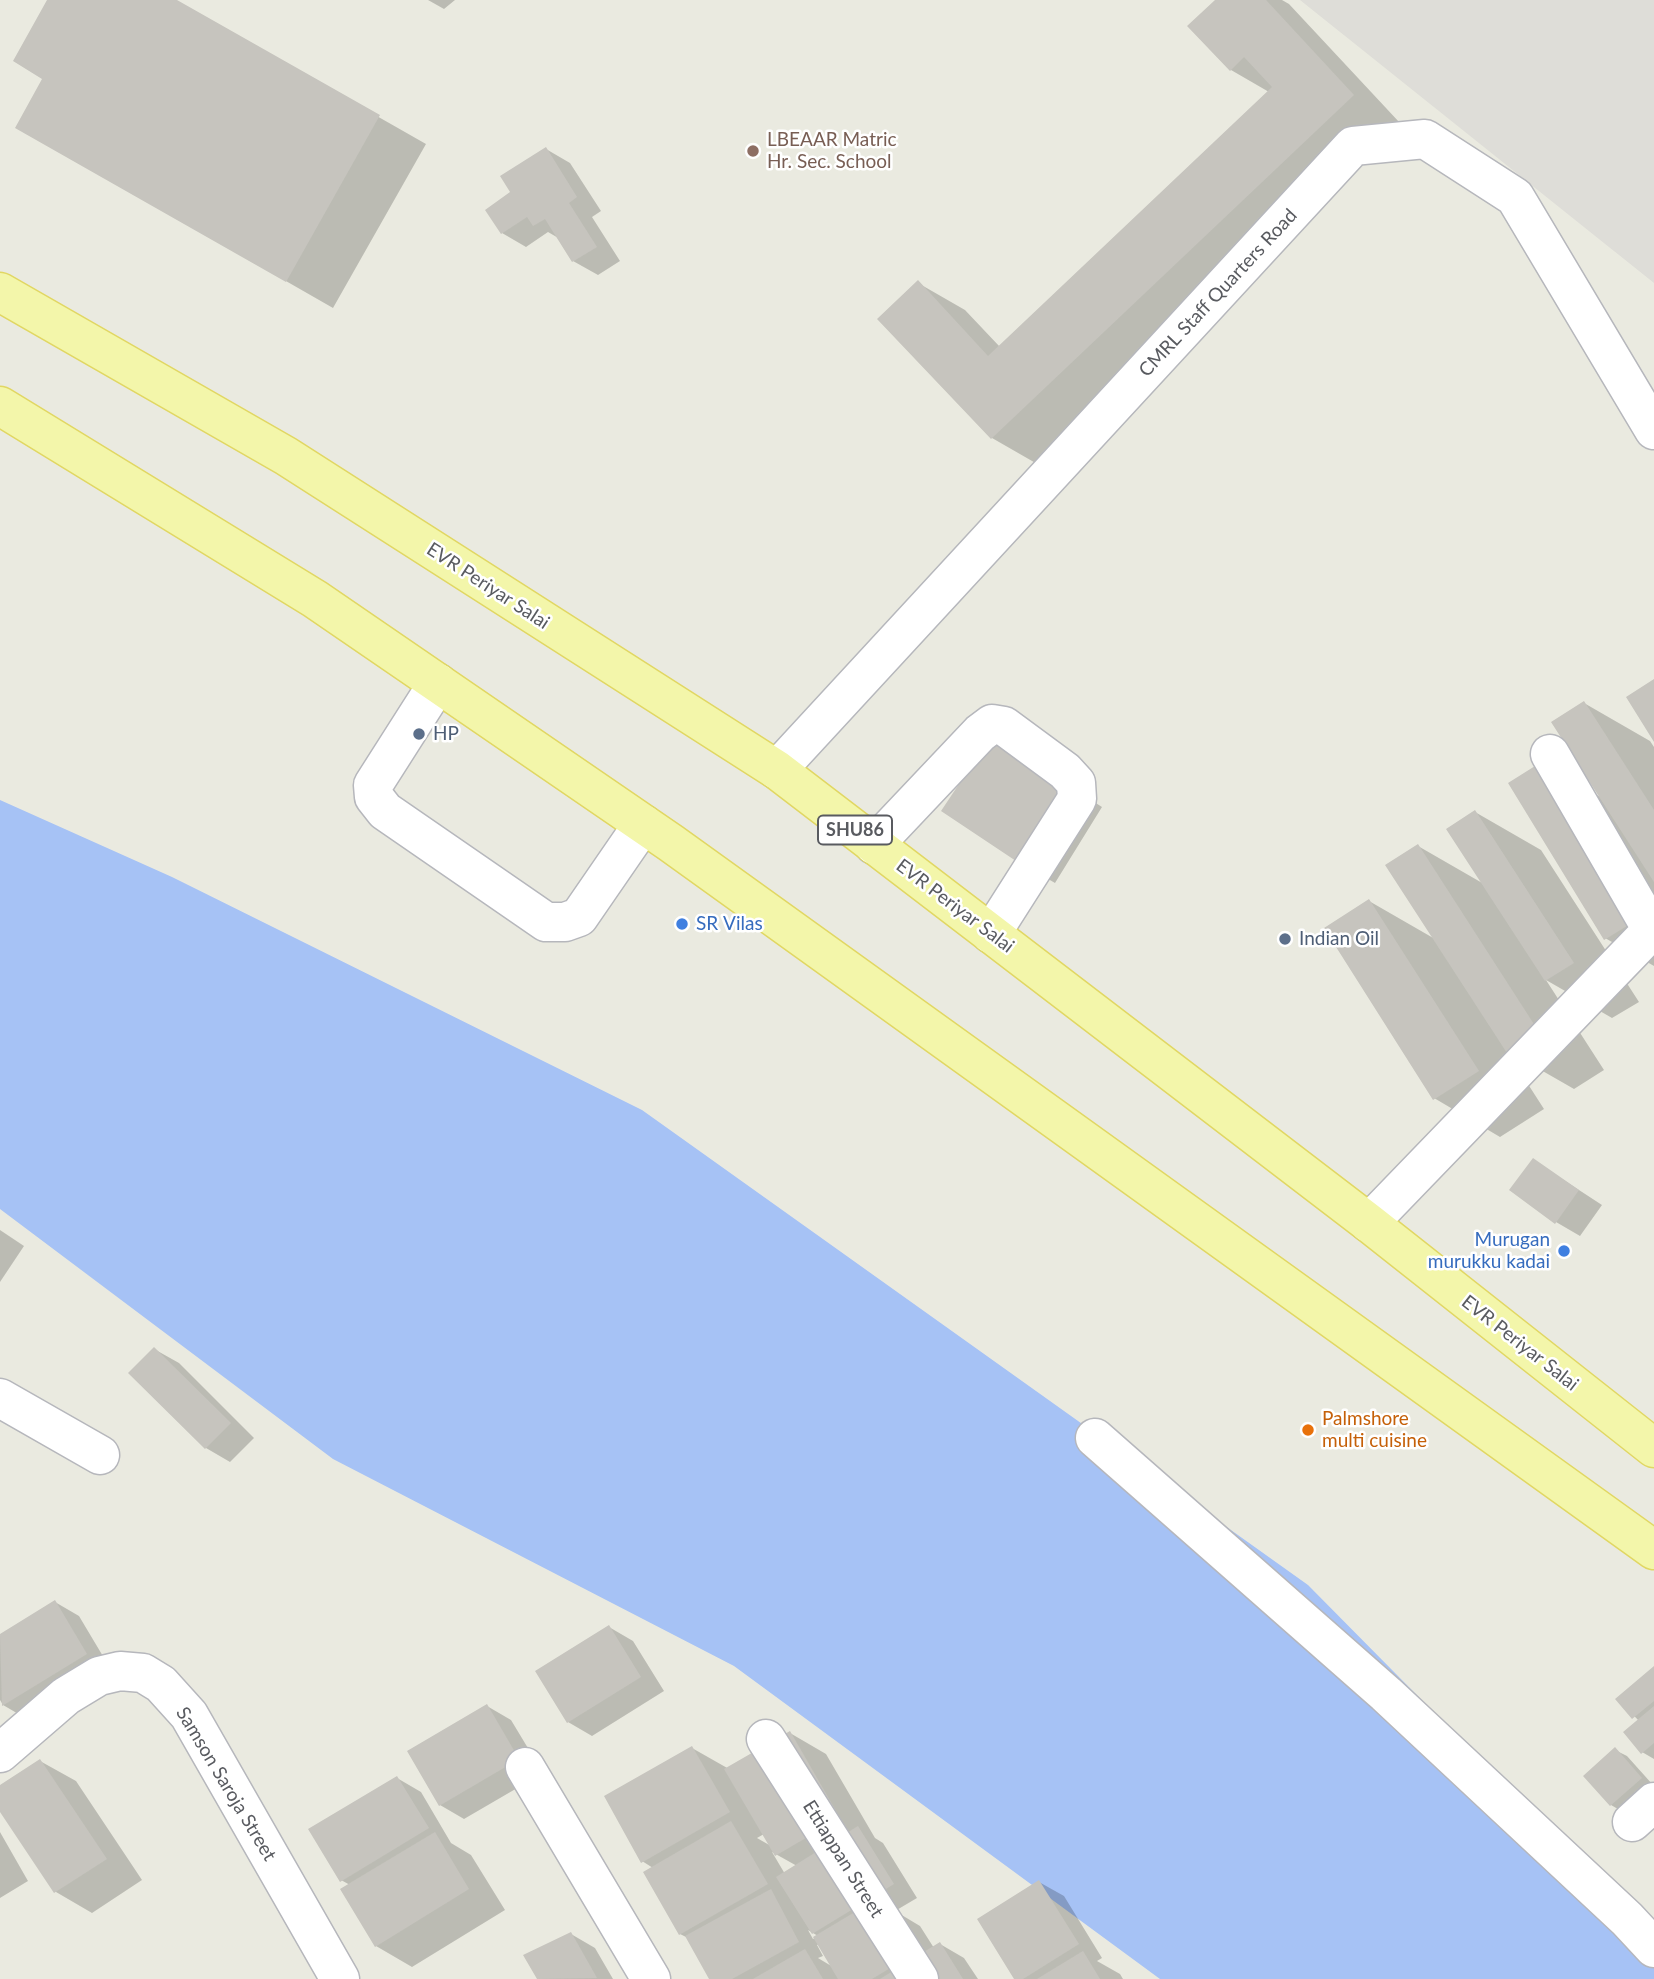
<!DOCTYPE html>
<html>
<head>
<meta charset="utf-8">
<style>
  body { margin:0 }
  canvas { display:block; background:#eaeae0 }
</style>
</head>
<body>
<canvas width="1654" height="1979"></canvas>
<script>
const g = document.querySelector('canvas').getContext('2d');
g.lineJoin = 'round';
function fillPath(path, color) { g.fillStyle = color; g.fill(path, 'evenodd'); }
const poly = rows => new Path2D(rows.map(r => 'M' + r).join(''));
function strokePath(path, color, width, dash) { g.strokeStyle = color; g.lineWidth = width; g.lineCap = dash ? 'butt' : 'round'; g.setLineDash(dash || []); g.stroke(path); }
function label(font, color, halo, rows, align = 'center') {
  g.font = font + ' Lato,sans-serif'; g.lineWidth = 5; g.setLineDash([]); g.textBaseline = 'middle'; g.strokeStyle = halo; g.fillStyle = color; for (const [text, x, y, turn = 0] of rows) {
    g.save(); g.translate(x, y); g.rotate((+turn || 0) * Math.PI / 180); g.textAlign = isNaN(turn) ? turn : align; if (halo) g.strokeText(text, 0, 0); g.fillText(text, 0, 0); g.restore();
  }
}
const industrial = poly([
  [1300,0,1654,0,1654,283]
]);
const water = poly([
  [0,800,172,877,642,1110,1308,1585,1654,1935,1654,1979,1160,1979,734,1666,333,1459,0,1209]
]);
const shadow = poly([
  [49,0,173,0,426,144,333,308,17,127,44,78],
  [428,0,455,0,444,9],
  [1217,0,1282,0,1289,4,1400,123,1039,465,992,438,918,283,965,310,1000,347,1269,92,1231,70,1189,26],
  [546,149,570,163,601,211,592,217,620,261,598,275,573,261,560,239,548,232,526,247,502,233],
  [1584,703,1650,741,1654,747,1654,966,1605,938,1543,764,1602,798],
  [1028,759,1102,807,1055,883,1019,862],
  [1475,812,1541,850,1639,1002,1612,1018,1546,980,1604,1070,1574,1089,1506,1050,1544,1109,1500,1137,1434,1098,1369,901,1435,939,1418,846,1484,884],
  [1533,1160,1602,1205,1580,1236,1556,1222],
  [0,1230,24,1246,0,1282],
  [154,1349,179,1363,254,1438,230,1462,206,1448,131,1373],
  [55,1602,79,1616,110,1668,27,1719,3,1705,0,1700,0,1636],
  [609,1627,633,1641,664,1691,592,1736,568,1722],
  [1654,1668,1654,1759,1642,1752,1639,1721,1618,1699],
  [487,1706,511,1720,543,1773,464,1819,440,1805],
  [790,1733,826,1754,875,1838,883,1843,917,1898,895,1911,920,1926,934,1948,940,1944,964,1958,978,1979,711,1979,688,1938,680,1934,653,1868,642,1861,692,1748,729,1769],
  [764,1834,771,1846,757,1838],
  [772,1852,797,1866,785,1874],
  [808,1930,818,1936,813,1939],
  [820,1944,833,1967,818,1958,823,1956,817,1945],
  [1615,1750,1627,1756,1653,1785,1623,1812,1611,1805],
  [40,1761,76,1781,142,1880,92,1913,56,1892,0,1809,0,1787],
  [397,1778,421,1792,451,1843,471,1855,505,1910,412,1967,376,1946,350,1885,341,1880],
  [0,1832,28,1881,0,1898],
  [1039,1882,1064,1896,1102,1958,1097,1961,1120,1974,1123,1979,1016,1979],
  [571,1934,595,1948,613,1979,539,1979,525,1956]
]);
const building = poly([
  [47,0,177,0,380,115,286,282,15,128,42,79,13,61],
  [1215,0,1266,0,1354,95,991,439,877,319,918,280,988,356,1272,87,1244,57,1230,71,1187,26],
  [546,147,577,197,569,203,597,247,572,262,545,219,533,226,527,217,501,234,485,210,510,192,500,176],
  [1654,679,1654,742,1626,697],
  [1584,701,1654,810,1654,882,1551,722],
  [991,736,1067,785,1019,863,941,811],
  [1543,761,1640,918,1604,940,1508,783],
  [1475,810,1574,963,1545,981,1446,829],
  [1418,844,1539,1032,1507,1053,1385,865],
  [1369,899,1479,1071,1433,1100,1324,928],
  [1533,1158,1579,1190,1555,1224,1509,1190],
  [154,1347,231,1423,205,1449,128,1373],
  [55,1600,87,1654,2,1706,0,1634],
  [609,1625,641,1677,567,1723,535,1671],
  [1654,1666,1654,1701,1632,1719,1615,1699],
  [487,1704,519,1759,439,1806,407,1751],
  [1654,1706,1654,1743,1641,1754,1623,1732],
  [790,1731,840,1818,775,1856,724,1769],
  [692,1746,730,1812,641,1863,604,1796],
  [1615,1747,1642,1778,1610,1806,1583,1776],
  [40,1759,107,1859,54,1893,0,1812,0,1785],
  [397,1776,429,1828,340,1882,308,1829],
  [731,1821,768,1884,679,1935,643,1872],
  [858,1826,894,1884,812,1934,776,1877],
  [435,1832,469,1889,375,1947,340,1889],
  [1039,1880,1079,1944,1023,1979,1014,1979,977,1919],
  [771,1889,799,1942,732,1979,709,1979,685,1936],
  [865,1906,920,1950,872,1979,838,1979,813,1937],
  [571,1932,597,1978,537,1979,523,1955],
  [940,1942,963,1979,880,1979],
  [805,1949,823,1979,753,1979],
  [1083,1951,1100,1979,1037,1979]
]);
const minor = poly([
  [438,683,373,785,374,797,385,811,546,922,565,922,579,917,643,824],
  [777,770,1353,146,1425,139,1515,197,1654,430],
  [874,845,980,733,992,724,1004,726,1065,771,1076,783,1077,799,991,934],
  [1369,1223,1652,930,1550,754],
  [0,1398,100,1455],
  [1095,1438,1386,1694,1627,1919,1654,1948],
  [766,1739,919,1979],
  [0,1753,66,1696,99,1676,120,1671,143,1673,161,1684,189,1715,340,1979],
  [525,1767,651,1979],
  [1632,1822,1654,1802]
]);
const major = poly([
  [0,292,286,456,777,770,1369,1223,1654,1448],
  [0,406,315,599,671,843,1654,1550]
]);
const markers = [
  [753,151,7,"#8d6e63"],
  [419,734,7,"#5c6f8a"],
  [682,924,7,"#3f7fe0"],
  [1285,939,7,"#5c6f8a"],
  [1564,1251,7,"#3f7fe0"],
  [1308,1430,7,"#e8710a"]
];
const shields = [
  [855,830,74]
];
const shieldNames = [
  ["SHU86",855,830]
];
const educationNames = [
  ["LBEAAR Matric",767,140],
  ["Hr. Sec. School",767,162]
];
const streetNames = [
  ["CMRL Staff Quarters Road",1218,293,-47],
  ["EVR Periyar Salai",488,586,33],
  ["EVR Periyar Salai",955,906,37],
  ["EVR Periyar Salai",1520,1343,38],
  ["Samson Saroja Street",226,1784,59],
  ["Ettiappan Street",843,1859,58]
];
const serviceNames = [
  ["HP",433,734],
  ["Indian Oil",1299,939]
];
const shopNames = [
  ["SR Vilas",696,924],
  ["Murugan",1550,1240,"right"],
  ["murukku kadai",1550,1262,"right"]
];
const foodNames = [
  ["Palmshore",1322,1419],
  ["multi cuisine",1322,1441]
];
fillPath(industrial, '#deddd8');
fillPath(water, '#a6c2f5');
fillPath(shadow, '#0003');
fillPath(building, '#c6c4be');
strokePath(minor, '#b6b7bc', 41);
strokePath(major, '#e1d763', 41);
strokePath(minor, '#fff', 38);
strokePath(major, '#f3f6aa', 38);
for (const [x, y, r, color] of markers) { const dot = new Path2D(); dot.arc(x, y, r, 0, 2 * Math.PI); g.fillStyle = color; g.fill(dot); strokePath(dot, '#fff', 2.5); }
for (const [x, y, w] of shields) { const box = new Path2D(); box.roundRect(x - w / 2, y - 14.5, w, 29, 5); g.fillStyle = '#fff'; g.fill(box); strokePath(box, '#595b60', 2); }
label('bold 18px', '#595b60', null, shieldNames);
label('19px', '#785e54', '#fff', educationNames, 'left');
label('19px', '#595b60', '#fff', streetNames);
label('19px', '#4e5e75', '#fff', serviceNames, 'left');
label('19px', '#366cbe', '#fff', shopNames, 'left');
label('19px', '#c56008', '#fff', foodNames, 'left');
</script>
</body>
</html>
